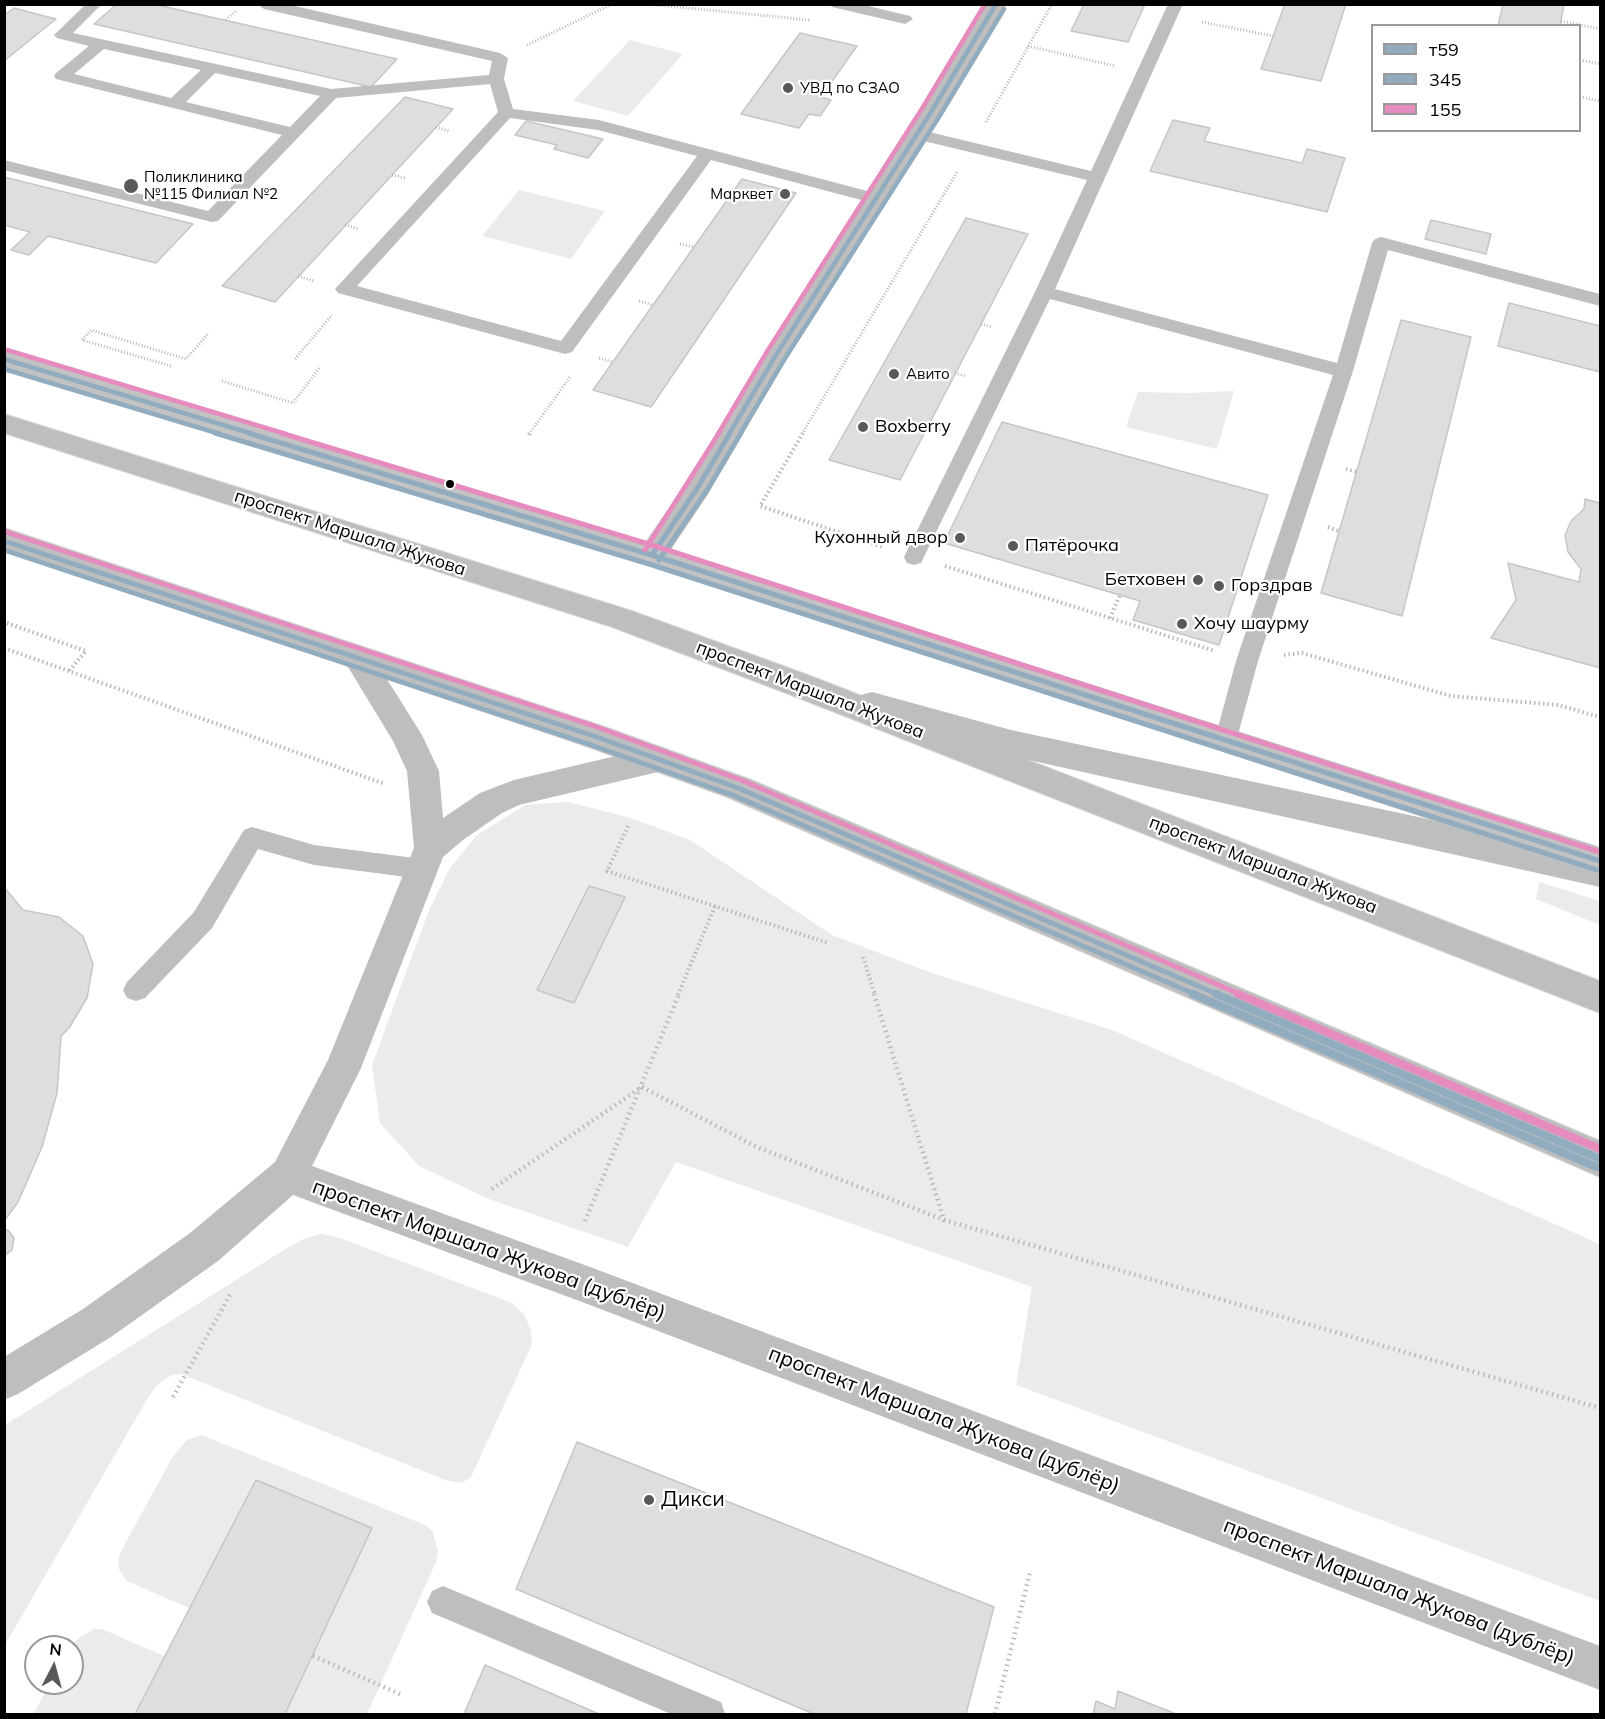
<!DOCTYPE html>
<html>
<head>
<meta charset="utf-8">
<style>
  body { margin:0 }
  #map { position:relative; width:1605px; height:1719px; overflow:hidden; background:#fff; font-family:Mulish,sans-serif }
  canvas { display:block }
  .frame { position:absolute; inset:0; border:6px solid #000; pointer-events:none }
  .legend { position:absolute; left:1371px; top:24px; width:210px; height:108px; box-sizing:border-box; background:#fff; border:2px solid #999; margin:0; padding:8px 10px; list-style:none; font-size:18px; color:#000 }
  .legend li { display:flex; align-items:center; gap:12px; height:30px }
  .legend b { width:30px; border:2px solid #999 }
  .north { position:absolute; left:24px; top:1635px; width:60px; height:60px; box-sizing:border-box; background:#fff; border:2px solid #999; border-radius:50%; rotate:6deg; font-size:16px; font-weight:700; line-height:24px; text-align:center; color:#000 }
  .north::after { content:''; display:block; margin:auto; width:21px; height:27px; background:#595959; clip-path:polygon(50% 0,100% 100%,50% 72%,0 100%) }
</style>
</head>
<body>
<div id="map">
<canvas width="1605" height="1719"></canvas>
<div class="frame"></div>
<ul class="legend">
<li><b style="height:8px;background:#92acbf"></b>т59</li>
<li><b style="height:8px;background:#92acbf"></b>345</li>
<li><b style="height:8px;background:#e68bbd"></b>155</li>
</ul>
<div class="north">N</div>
</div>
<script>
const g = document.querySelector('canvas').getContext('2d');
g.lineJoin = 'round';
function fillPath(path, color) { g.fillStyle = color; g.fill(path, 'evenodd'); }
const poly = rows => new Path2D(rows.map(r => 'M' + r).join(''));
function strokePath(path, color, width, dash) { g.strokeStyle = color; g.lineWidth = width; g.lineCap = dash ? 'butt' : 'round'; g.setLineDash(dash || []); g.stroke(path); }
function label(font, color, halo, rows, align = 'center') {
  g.font = font + ' Mulish,sans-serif'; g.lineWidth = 4.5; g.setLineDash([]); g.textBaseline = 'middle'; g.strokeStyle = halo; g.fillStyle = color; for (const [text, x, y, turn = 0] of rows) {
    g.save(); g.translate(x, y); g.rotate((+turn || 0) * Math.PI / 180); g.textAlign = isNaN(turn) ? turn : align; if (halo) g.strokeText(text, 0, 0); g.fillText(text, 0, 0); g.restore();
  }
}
const green = poly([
  [630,40,683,54,628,116,573,101],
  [519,190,605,211,571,259,482,236],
  [1234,391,1217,449,1126,427,1138,392,1188,393],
  [568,802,631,818,690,840,832,935,932,973,1112,1030,1600,1244,1600,1601,1016,1385,1032,1287,676,1162,628,1247,489,1199,419,1166,380,1123,372,1065,429,910,450,868,477,835,525,805],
  [1539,882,1600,901,1600,925,1536,899],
  [320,1234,337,1237,512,1303,524,1314,531,1330,532,1344,471,1477,462,1483,445,1480,181,1374,172,1375,157,1385,146,1401,5,1645,5,1425,287,1248,304,1239],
  [201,1435,425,1525,433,1532,438,1551,436,1562,367,1714,33,1714,51,1683,72,1683,72,1647,77,1639,94,1629,102,1629,164,1656,189,1608,127,1581,119,1569,118,1561,120,1553,172,1458,187,1440]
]);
const building = poly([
  [117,4,153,4,397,59,371,87,94,24,117,4],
  [1084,4,1145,4,1128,42,1071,31,1084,4],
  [1285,4,1346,4,1321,81,1261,69,1285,4],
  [1503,4,1564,4,1560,26,1498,26,1503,4],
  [14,8,56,19,4,61,4,15,14,8],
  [800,33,857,46,821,97,831,100,820,116,809,114,799,128,741,114,800,33],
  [405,97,453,109,275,302,222,286,405,97],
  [1173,120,1210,128,1204,141,1302,163,1307,149,1345,158,1327,212,1150,171,1173,120],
  [526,121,603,139,588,158,554,149,557,145,515,135,526,121],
  [4,177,193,224,156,263,48,236,29,255,11,250,30,232,4,225,4,177],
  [742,179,796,193,651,407,593,390,742,179],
  [966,218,1028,234,900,480,829,460,966,218],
  [1431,220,1491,234,1486,254,1425,239,1431,220],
  [1509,303,1600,326,1600,372,1498,346,1509,303],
  [1401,320,1471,337,1402,616,1321,593,1401,320],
  [1002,422,1268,495,1219,645,1133,620,1140,601,944,543,1002,422],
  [1585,499,1600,503,1600,668,1491,638,1516,600,1508,563,1579,582,1581,569,1568,552,1565,535,1571,521,1584,509,1585,499],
  [589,886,625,897,574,1003,537,990,589,886],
  [4,887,23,910,59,917,83,936,93,964,87,998,69,1028,61,1036,57,1093,42,1147,18,1202,4,1221,4,887],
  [4,1230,8,1230,14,1238,12,1250,4,1256,4,1230],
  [577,1442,994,1607,966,1714,814,1714,516,1589,577,1442],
  [256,1480,372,1528,285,1714,135,1714,256,1480],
  [485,1665,599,1714,464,1714,485,1665],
  [1118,1691,1176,1714,1093,1714,1096,1701,1115,1709,1118,1691]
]);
const pathFar2 = poly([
  [647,4,810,20],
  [226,20,236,11],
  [1561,21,1600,29],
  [1202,22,1273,36],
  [527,45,612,4],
  [1028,46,1115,66],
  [1580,60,1600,64],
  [1580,97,1600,101],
  [986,122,1052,4],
  [436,127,449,131],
  [392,175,405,178],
  [716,194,730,197],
  [345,225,358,229],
  [680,244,694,247],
  [298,276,314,281],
  [639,301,653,305],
  [981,324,992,327],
  [599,358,612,362],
  [295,359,332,315],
  [171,366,82,340,91,330,186,359,208,334],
  [955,373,966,376],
  [222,381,293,403,320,367],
  [928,426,941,430],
  [529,434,570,377],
  [802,434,957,172]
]);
const pathFar1 = poly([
  [803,433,760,506,883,547],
  [529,435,530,433],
  [1346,469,1357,472],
  [1328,527,1339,531],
  [945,566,1215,651],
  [1110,618,1120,595],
  [7,623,86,651,69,671],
  [4,648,385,784],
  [1284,655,1302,653,1451,696,1558,705,1600,717],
  [628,826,607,871,828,943],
  [863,957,875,995],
  [678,995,715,906]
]);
const path = poly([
  [874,994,944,1220,1600,1408],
  [492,1189,642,1087,759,1148,944,1220],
  [585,1221,679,994],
  [173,1397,231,1293],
  [313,1656,402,1695],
  [995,1714,1030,1572]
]);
const service = poly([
  [86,4,102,4,73,33,331,89,489,75,492,61,264,9,257,4,286,4,500,53,508,58,504,79,513,109,599,120,882,195,885,199,882,203,876,204,711,160,572,352,565,354,338,293,335,289,498,112,490,84,336,98,218,221,212,222,4,170,4,160,208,211,282,135,56,79,54,76,56,73,89,46,57,38,54,35,86,4],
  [104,49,201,70,171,98,74,74,104,49],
  [215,73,320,96,290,127,186,102,215,73],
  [510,118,598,130,697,156,561,341,357,286,510,118],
  [830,4,860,4,910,16,913,19,905,24,832,7,830,4],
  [1168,4,1183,4,1055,289,1337,363,1372,243,1375,239,1381,237,1600,294,1600,306,1388,250,1353,371,1258,661,1236,742,1233,749,1225,751,1217,749,1214,742,1236,661,1333,375,1050,299,921,563,914,565,907,563,904,557,1035,292,1087,180,911,138,909,134,917,129,1091,171,1168,4],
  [252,827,314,845,422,859,431,862,434,869,431,876,422,879,314,865,258,849,212,928,145,998,136,1001,127,998,123,990,127,982,194,912,244,830,252,827],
  [443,1586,721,1702,725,1714,671,1714,432,1613,427,1602,432,1591,443,1586]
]);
const tertiary = poly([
  [985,4,1006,4,942,112,788,357,708,494,662,563,652,566,642,563,638,555,642,547,688,480,767,349,920,112,985,4],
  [357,645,368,649,422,735,439,771,443,818,480,793,514,780,658,746,669,750,674,759,669,768,658,772,519,805,502,813,463,840,443,857,361,1068,312,1166,582,1264,1600,1646,1600,1690,582,1302,293,1195,218,1261,111,1337,18,1394,4,1400,4,1357,83,1309,190,1233,275,1162,328,1060,414,848,407,771,393,741,342,657,346,649,357,645],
  [872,692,1011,730,1423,818,1600,859,1600,887,1011,756,861,713,857,704,861,695,872,692]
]);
const secondary = poly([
  [4,350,662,547,1600,847,1600,875,644,563,4,368,4,350]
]);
const primary = poly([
  [4,414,632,611,808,675,1600,981,1600,1013,786,693,612,627,4,433,4,414],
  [4,528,605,727,749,779,1600,1141,1600,1177,727,797,583,745,4,549,4,528]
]);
const bus1Far2 = poly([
  [4,359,253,434],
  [729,434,776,355,931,112,996,4]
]);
const bus1Far1 = poly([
  [248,433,652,555,1600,861],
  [4,541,594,736,738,788,1219,995],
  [652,555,698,487,730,433]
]);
const bus1 = poly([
  [1216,994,1600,1159]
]);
const bus2Far2 = poly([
  [4,369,220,434],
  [740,434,784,360,939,117,1004,9]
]);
const bus2Far1 = poly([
  [215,433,649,564,1597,870],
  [4,550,591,745,735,796,1197,995],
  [659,560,706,492,741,433]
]);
const bus2 = poly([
  [1193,994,1596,1167]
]);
const bus3Far2 = poly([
  [7,350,286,434],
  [718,434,768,350,923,107,985,4]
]);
const bus3Far1 = poly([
  [281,433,655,546,1600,852],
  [6,532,597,727,741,780,1242,995],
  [645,550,719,433]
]);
const bus3 = poly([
  [1238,994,1600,1149]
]);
const markers = [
  [788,88,6,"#595959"],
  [131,186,8,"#595959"],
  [785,194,6,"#595959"],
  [894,374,6,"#595959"],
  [863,427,6,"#595959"],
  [450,484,5,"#000"],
  [960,538,6,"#595959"],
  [1013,546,6,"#595959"],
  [1198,580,6,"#595959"],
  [1219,586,6,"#595959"],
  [1182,624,6,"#595959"],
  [649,1500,6,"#595959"]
];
const farPoinames = [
  ["УВД по СЗАО",800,88],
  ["Поликлиника",144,177],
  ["№115 Филиал №2",144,194],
  ["Марквет",773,194,"right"],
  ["Авито",906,374]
];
const poiNames = [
  ["Boxberry",875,427],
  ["Кухонный двор",948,538,"right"],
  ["Пятёрочка",1025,546],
  ["Бетховен",1186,580,"right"],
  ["Горздрав",1231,586],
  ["Хочу шаурму",1194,624]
];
const streetNames = [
  ["проспект Маршала Жукова",350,533,18],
  ["проспект Маршала Жукова",810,690,21],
  ["проспект Маршала Жукова",1263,865,21]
];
const nearStreetnames = [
  ["проспект Маршала Жукова (дублёр)",489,1250,20],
  ["проспект Маршала Жукова (дублёр)",944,1420,21],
  ["проспект Маршала Жукова (дублёр)",1399,1592,21]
];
const nearPoinames = [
  ["Дикси",661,1500]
];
fillPath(green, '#ebebeb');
fillPath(building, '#dedede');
strokePath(building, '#c6c6c6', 1.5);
strokePath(primary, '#dbdbdb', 2);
strokePath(pathFar2, '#b9b9b9', 3, [1, 2]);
strokePath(pathFar1, '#b9b9b9', 4, [1.5, 3]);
strokePath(path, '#b9b9b9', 4.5, [1.5, 4]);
fillPath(service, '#bebebe');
fillPath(tertiary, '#bebebe');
fillPath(secondary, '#c2c2c2');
fillPath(primary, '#bebebe');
strokePath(bus1Far2, '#92acbf', 4.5);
strokePath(bus1Far1, '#92acbf', 5);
strokePath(bus1, '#92acbf', 8);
strokePath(bus2Far2, '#92acbf', 4.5);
strokePath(bus2Far1, '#92acbf', 5);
strokePath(bus2, '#92acbf', 8);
strokePath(bus3Far2, '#e68bbd', 4.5);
strokePath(bus3Far1, '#e68bbd', 5);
strokePath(bus3, '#e68bbd', 8);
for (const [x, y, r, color] of markers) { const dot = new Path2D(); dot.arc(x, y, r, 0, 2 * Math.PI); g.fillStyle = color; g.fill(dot); strokePath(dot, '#fff', 2); }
label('15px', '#000', '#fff', farPoinames, 'left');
label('18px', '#000', '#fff', poiNames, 'left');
label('18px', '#000', '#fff', streetNames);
label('21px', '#000', '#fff', nearStreetnames);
label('21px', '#000', '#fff', nearPoinames, 'left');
</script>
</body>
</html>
